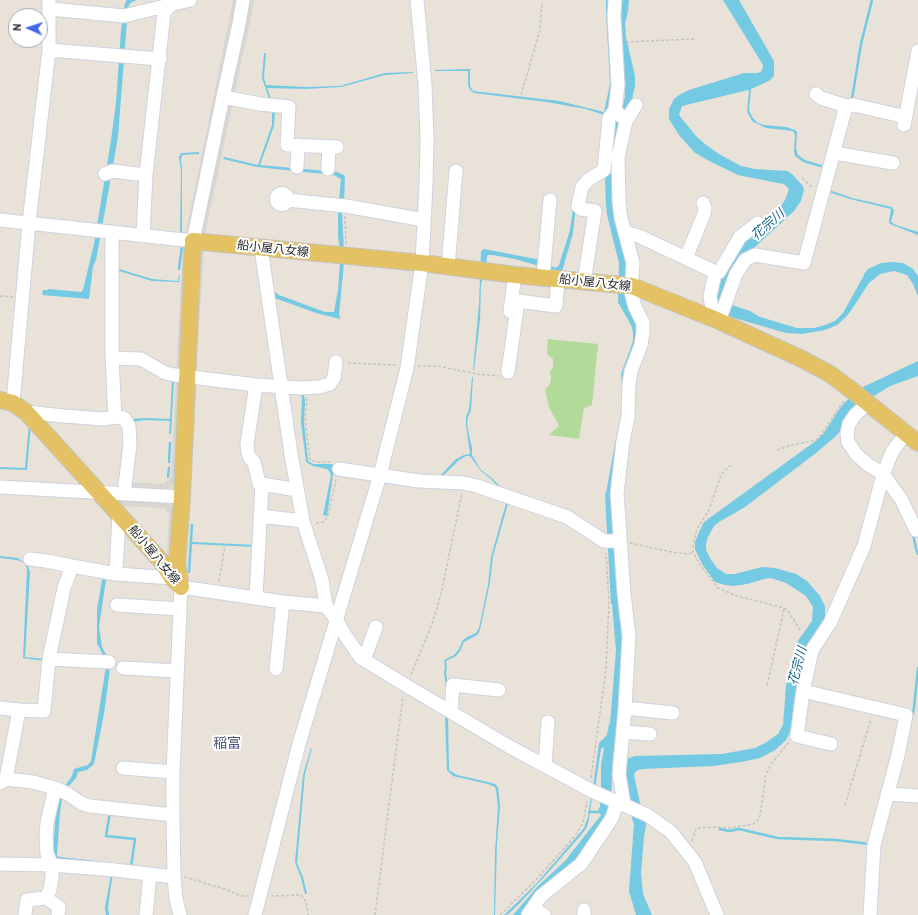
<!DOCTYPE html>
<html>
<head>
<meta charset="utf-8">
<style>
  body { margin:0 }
  #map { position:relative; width:918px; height:915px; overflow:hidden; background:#e8e2d9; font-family:"PT Sans",sans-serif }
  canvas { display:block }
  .north { position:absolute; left:8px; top:8px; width:40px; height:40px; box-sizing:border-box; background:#fff; border:1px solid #a9a9a9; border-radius:50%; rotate:273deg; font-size:11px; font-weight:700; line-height:16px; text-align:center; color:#272727 }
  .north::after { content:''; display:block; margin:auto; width:14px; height:18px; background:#4568ea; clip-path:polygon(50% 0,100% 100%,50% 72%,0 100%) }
</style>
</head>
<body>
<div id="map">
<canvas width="918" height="915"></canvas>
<div class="north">N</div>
</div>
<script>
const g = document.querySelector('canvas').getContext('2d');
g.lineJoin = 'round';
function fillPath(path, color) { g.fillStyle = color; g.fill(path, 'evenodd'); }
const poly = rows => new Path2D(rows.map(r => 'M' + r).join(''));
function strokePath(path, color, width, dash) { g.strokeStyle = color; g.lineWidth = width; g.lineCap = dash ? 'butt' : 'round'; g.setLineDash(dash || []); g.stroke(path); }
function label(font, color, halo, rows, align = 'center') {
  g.font = font + ' "PT Sans","Noto Sans JP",sans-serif'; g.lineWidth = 4; g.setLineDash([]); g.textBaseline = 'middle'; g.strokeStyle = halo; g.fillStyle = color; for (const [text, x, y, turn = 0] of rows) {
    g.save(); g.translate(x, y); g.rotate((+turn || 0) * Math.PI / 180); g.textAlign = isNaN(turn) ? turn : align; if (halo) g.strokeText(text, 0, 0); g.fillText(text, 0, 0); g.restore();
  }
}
const green = poly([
  [548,339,598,344,592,405,584,408,579,439,549,435,559,426,549,407,545,390,550,384,551,378,550,372,553,367,553,359,547,354]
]);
const plaza = poly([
  [233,0,237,0,189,234,185,237],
  [249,0,254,0,253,7,204,239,201,235],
  [183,244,185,244,181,372,176,373],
  [204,247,196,375,194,374,200,249],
  [176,378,180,379,175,482,172,487,165,489,129,488,126,482,164,484,171,478],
  [197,379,186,574,188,575,190,581,187,580,184,576,192,382],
  [119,500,168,502,172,506,174,511,171,554,169,557,166,559,163,556,167,553,169,514,164,508,121,506,117,502]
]);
const water = poly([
  [127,0,137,0,130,3,128,8,118,137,101,233,96,260,93,266,89,299,42,295,43,290,48,290,49,289,81,292,83,290,94,244,111,140,116,103,121,30,125,3],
  [606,0,612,0,615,76,601,166,576,206,573,233,561,275,554,274,546,268,515,259,493,255,488,255,487,257,486,266,481,285,480,320,474,370,473,370,479,304,481,251,484,249,536,259,556,268,559,265,570,230,573,208,599,167,604,115,586,109,547,102,474,93,470,90,468,85,468,71,435,71,435,70,470,69,470,86,473,91,559,101,604,112,610,84,606,11],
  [617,0,629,0,628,11,625,24,626,37,635,76,635,85,632,100,615,157,640,323,621,439,626,632,615,750,613,752,611,803,613,805,586,854,524,915,513,915,538,886,565,861,601,815,598,810,600,807,601,790,601,765,604,749,603,747,601,749,595,788,593,788,599,743,607,735,609,724,610,724,616,650,612,604,611,604,605,494,606,493,616,438,622,416,623,396,621,374,633,341,633,333,632,327,618,302,619,263,607,215,606,205,605,180,611,119,617,113,624,102,625,95,624,73,620,57],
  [723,0,739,0,774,61,774,76,769,81,751,89,749,110,752,117,758,123,764,125,786,127,795,130,797,132,796,149,798,155,805,160,825,166,823,168,803,162,795,156,794,151,795,135,793,131,766,128,752,121,747,111,749,91,748,90,682,106,679,115,696,136,705,144,719,154,741,166,755,169,787,171,792,174,803,186,804,190,801,201,794,211,744,257,724,300,732,305,750,311,760,317,797,328,814,328,825,325,835,321,843,313,863,277,864,274,868,269,881,263,892,262,903,263,913,269,918,276,918,296,913,284,907,275,894,271,880,274,869,283,852,309,846,317,837,325,825,330,802,334,786,333,724,315,713,302,719,279,742,239,775,214,785,200,789,189,784,184,778,183,738,175,707,160,694,152,679,135,669,119,669,109,674,99,679,95,689,90,744,73,758,73,762,71,763,65],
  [264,53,266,53,264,78,266,85,306,87,340,86,385,73,413,72,413,73,385,75,341,87,306,89,267,88,273,103,271,104,262,78],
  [275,110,274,126,260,165,337,172,344,175,345,177,344,201,339,201,341,179,334,175,257,167,223,159,224,157,258,165,272,125,272,111],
  [199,152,199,154,182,155,181,160,182,172,182,234,180,233,181,172,179,157,181,153,183,153],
  [829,190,852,198,892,207,894,211,891,222,896,225,918,232,918,235,890,224,889,222,891,209,850,199,829,192],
  [338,211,342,211,344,252,340,251,338,236],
  [340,262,344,263,339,315,340,316,340,319,316,313,272,297,271,289,279,295,325,312,334,312,338,290],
  [116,268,152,279,178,281,179,275,180,275,179,282,152,281,116,270],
  [918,361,918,376,890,386,874,396,861,406,836,436,816,453,745,507,719,522,714,526,708,537,706,544,706,550,710,558,717,568,726,574,735,574,762,567,775,568,796,574,807,581,820,596,825,606,825,617,821,628,805,651,795,693,791,727,789,734,786,740,775,750,760,758,741,762,714,766,642,769,636,771,634,775,641,808,647,820,644,837,641,873,643,894,652,915,636,915,629,891,634,824,628,806,624,763,626,759,635,756,722,754,755,748,765,743,778,734,783,725,786,686,797,642,812,621,813,607,806,596,786,583,771,578,764,579,747,584,733,586,725,585,715,582,702,564,695,549,695,542,700,530,704,522,817,440,824,433,840,408,851,396,861,388],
  [472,377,473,377,471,410,468,417,467,424,469,435,472,448,472,455,481,470,493,479,504,491,503,492,491,479,481,471,470,456,466,456,458,461,441,478,413,475,440,476,456,459,464,455,470,454,466,425,466,416,469,410],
  [172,380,174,380,171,434,169,434,170,421,146,420,131,422,131,419,146,418,170,419],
  [287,393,304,394,305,401,304,422,308,461,313,464,330,464,335,465,337,469,333,475,327,516,323,515,331,476,330,472,327,469,313,466,306,462,301,422,302,398,301,396,297,394],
  [29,424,31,424,27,470,0,469,0,467,25,468],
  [507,500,509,500,493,556,490,582,480,630,477,635,464,642,460,651,456,656,446,661,447,667,446,673,448,685,446,698,446,685,444,673,445,667,444,660,454,655,459,649,463,640,469,636,476,633,479,628,488,585,491,557],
  [192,542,256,545,256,547,192,544],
  [0,556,18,558,28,566,30,572,25,657,45,659,45,661,23,658,27,568,25,564,22,562,17,560,0,558],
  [103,575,111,578,106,580,99,627,102,647,109,660,110,668,104,714,94,764,87,770,78,772,76,778,63,793,60,812,57,854,57,856,60,857,88,860,114,864,108,907,109,915,106,915,105,908,111,874,55,860,53,853,56,809,59,794,72,776,74,769,88,765,91,761,106,666,105,659,97,643,97,609],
  [445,717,448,717,449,770,457,775,488,782,495,784,498,787,500,806,497,844,495,915,494,915,494,910,495,852,498,807,496,790,495,787,488,784,453,776,447,770],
  [311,748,312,748,305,774,297,863,303,877,307,894,305,894,301,878,295,862,303,775],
  [591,797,592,797,589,819,587,827,582,834,545,876,517,906,507,915,504,915,536,884,584,828,588,817]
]);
const stream = poly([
  [852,99,861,44,872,0],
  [179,269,182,246],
  [169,462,170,443],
  [168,477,169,468],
  [913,534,916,549,918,554],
  [189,572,192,525],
  [909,730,914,708,918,668],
  [110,812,106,836,135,839,131,867],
  [589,812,602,812],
  [720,829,729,831,739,829,778,838,836,840,870,844]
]);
const path = poly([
  [626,42,694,39],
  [521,95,540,30,542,2],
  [802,178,813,188],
  [345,216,346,244],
  [0,296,13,297],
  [348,363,396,365],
  [418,366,437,366,477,374,499,376],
  [307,398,305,418,310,460,316,462,331,462],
  [777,450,792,445,812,441,817,439,822,434,840,406,845,400],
  [731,465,725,470,721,475,709,510,697,529,693,545,693,552,699,563,718,588,737,596,784,608,788,611,800,630],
  [316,523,320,523,325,521,328,515,336,480],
  [630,543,672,552,688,554,693,552],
  [219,581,225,546],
  [411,675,432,624,441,594,462,493],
  [767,685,784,609],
  [591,778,606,669,609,602,606,553],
  [845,805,871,719],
  [692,841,695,831,697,828,717,827,729,828,753,824,757,822,760,816,766,774,771,764,789,742],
  [184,877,225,889,241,896,249,896],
  [271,896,301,895,304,898,307,906,308,915],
  [375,915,403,696],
  [500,915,534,882,575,836,583,823,587,801]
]);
const minor = poly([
  [615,0,614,15,618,85,615,110,626,121,618,158,619,202,621,218,633,263,631,292,635,307,643,323,643,332,641,345,631,371,629,384,628,417,623,441,617,493,624,594,629,636,625,708,619,774,624,804],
  [50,9,124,16,190,0],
  [49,50,160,59],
  [816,94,821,98,846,106],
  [223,97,260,104,289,107,287,145,337,147],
  [626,121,636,105],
  [904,125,918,51],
  [834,153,893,163],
  [297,167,298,145],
  [328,169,329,147],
  [105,174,112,171,146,175],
  '276.5 199a5.5 5.5 0 1 1 11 0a5.5 5.5 0 1 1-11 0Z',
  [287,200,346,206,424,220],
  [0,220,193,241,223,97,239,24,243,0],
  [112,232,112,358,115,417,124,418,129,426,130,444,124,494],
  [625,234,632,234,641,237,713,271,715,274,710,296,711,303,713,309,721,315],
  [143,235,146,175,164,13,171,4,171,0],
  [261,248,291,454,303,521,322,580,326,606,336,619,345,635,361,658,407,686,510,747,592,791,647,815,671,832,695,862,717,915],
  [686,258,704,214,705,208,703,203],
  [448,267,456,171],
  [715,274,719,272,740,237,758,223],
  [543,278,550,200],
  [584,282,595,211,581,209,578,206,582,187,588,180,604,170,609,118,615,110],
  [510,311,515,275],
  [719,321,736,274,745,260,755,255,804,263,846,106,854,105,906,117],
  [112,358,141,359,165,373,175,375,256,385,301,388,319,387,330,384,334,378,336,362],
  [508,372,518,301,556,306,558,279],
  [256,385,247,444,248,453,250,458,254,462,259,483,262,487],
  [13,403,29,223,49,50,49,0],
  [868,403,855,415,849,424,847,433,848,442,856,454,867,464,883,474,901,499,916,530,918,530],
  [26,412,64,416,104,419,115,417],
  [339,469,419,481,464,483,477,486,567,517,604,541,620,541],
  [0,487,182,497],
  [260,516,303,521],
  [30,559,46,561,72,566],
  [116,574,119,514],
  [256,598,262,484,297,490],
  [117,605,180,609],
  [49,659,109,662],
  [364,660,376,627],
  [123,668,177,671],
  [276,669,283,602],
  [803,691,797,736,831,744],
  [0,708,19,710],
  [625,708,673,713],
  [451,712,453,685,499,690],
  [623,732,650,734],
  [545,766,548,722],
  [123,768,173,772],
  [6,779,19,710,44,711,49,659,64,588,72,566,116,574,172,578],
  [0,783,6,779,33,782,55,788,68,794,81,803,90,806,173,815],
  [887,794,918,796],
  [0,864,52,865,115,870,174,877],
  [46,898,59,907,58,915],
  [533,908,544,915],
  [25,915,27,900,46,898,50,890,52,877,52,865,47,854,46,838,47,823,55,788],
  [146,915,150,875],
  [180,915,176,899,174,877,173,815,173,772,181,587,283,602,326,606],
  [255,915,299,744,380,475,407,368,422,263,426,184,427,139,425,84,417,0],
  [528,915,541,896,581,864,612,818,617,802],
  [584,915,584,910],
  [870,915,874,845,898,755,906,715,803,691,812,650,830,623,864,546,883,475,892,452,906,433]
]);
const major = poly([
  [0,400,13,403,26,412,162,562,172,578,180,585],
  [181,587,177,564,182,497,193,241,422,263,515,275,632,286,719,321,802,359,830,374,854,392,918,443]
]);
const streetNames = [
  ["船小屋八女線",273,249,6],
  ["船小屋八女線",595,283,6],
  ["船小屋八女線",154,555,50]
];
const waterNames = [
  ["花宗川",768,225,-41],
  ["花宗川",798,666,-75]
];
const quarterNames = [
  ["稲富",227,744]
];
fillPath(green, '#b2db9a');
fillPath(plaza, '#d9d5d0');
fillPath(water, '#74c9e3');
strokePath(stream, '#74c9e3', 2.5);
strokePath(minor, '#cfd2df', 15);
strokePath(major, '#c3c3c3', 18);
strokePath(path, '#c3c3c3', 1.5, [3, 2]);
strokePath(minor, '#fff', 13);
strokePath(major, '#e4c263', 16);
label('12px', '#272727', '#fff', streetNames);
label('italic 13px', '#18668a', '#fff', waterNames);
label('14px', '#4c5473', '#fff', quarterNames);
</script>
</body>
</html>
